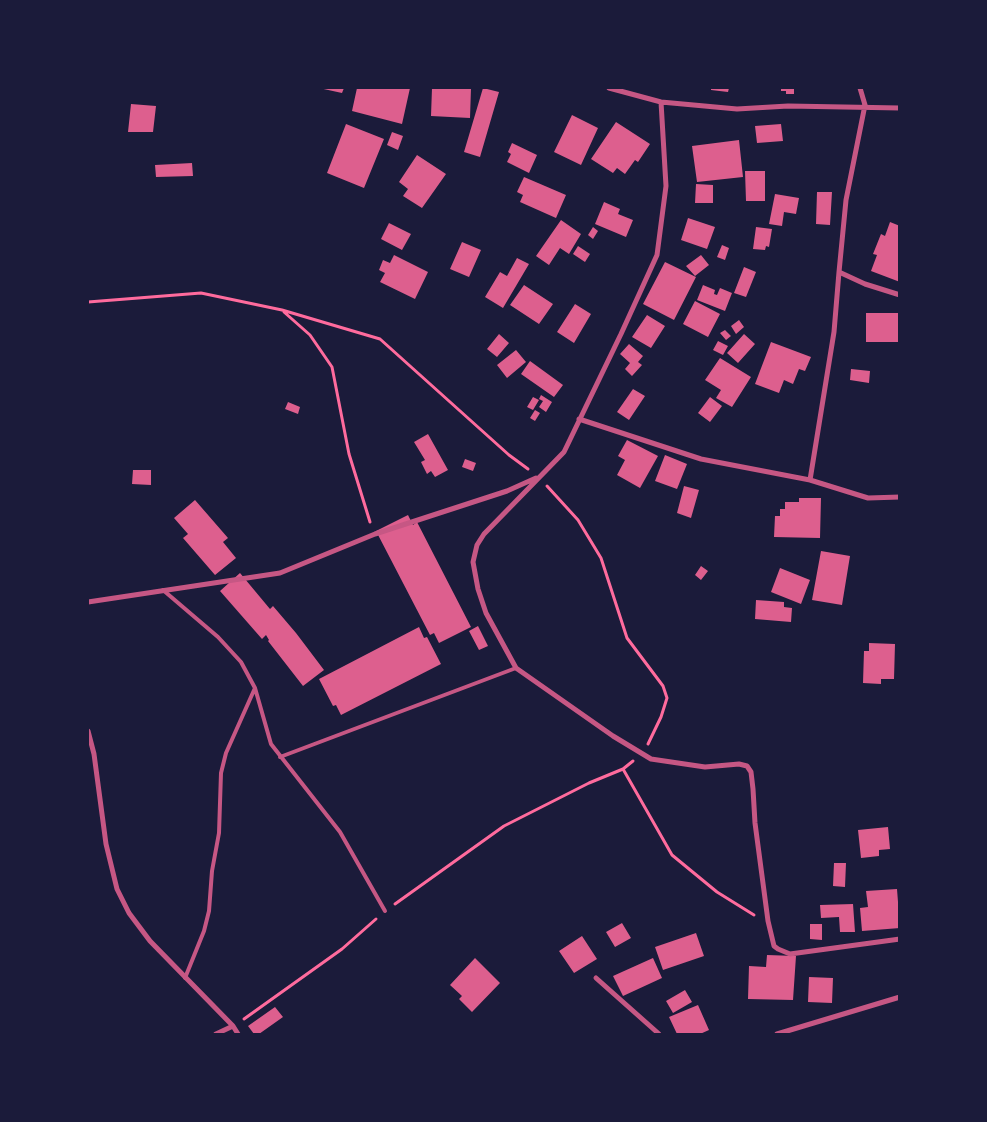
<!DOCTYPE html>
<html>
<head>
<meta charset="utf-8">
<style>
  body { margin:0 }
  #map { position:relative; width:987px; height:1122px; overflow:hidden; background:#1b1b3a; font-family:"Exo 2",sans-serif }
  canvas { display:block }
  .frame { position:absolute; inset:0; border:89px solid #1b1b3a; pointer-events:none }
</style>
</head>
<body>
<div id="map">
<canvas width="987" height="1122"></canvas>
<div class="frame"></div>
</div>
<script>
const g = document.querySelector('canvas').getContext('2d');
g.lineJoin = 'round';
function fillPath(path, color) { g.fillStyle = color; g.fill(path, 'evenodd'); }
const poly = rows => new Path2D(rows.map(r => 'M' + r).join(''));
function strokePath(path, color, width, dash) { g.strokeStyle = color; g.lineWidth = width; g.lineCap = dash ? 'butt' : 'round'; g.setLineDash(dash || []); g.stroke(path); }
const building = poly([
  [319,88,344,88,342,93],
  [357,88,410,88,402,124,352,111],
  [432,88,471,88,470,118,431,116],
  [483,88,499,92,480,157,464,152],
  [711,88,729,88,728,92,711,90],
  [781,88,794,88,794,94,786,94,786,91,781,91],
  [131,104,156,106,153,132,128,132],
  [572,115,598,128,581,165,554,152],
  [616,122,650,144,638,162,635,160,625,174,617,168,613,173,591,159],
  [346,124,384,139,364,188,327,173],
  [781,124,783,141,757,143,755,126],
  [392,132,403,136,398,150,387,145],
  [739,140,743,177,697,182,692,146],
  [512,143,537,155,529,173,507,162,511,154,508,152],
  [417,155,446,174,422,208,403,196,408,189,399,182],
  [192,163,193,176,156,177,155,165],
  [745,171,765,171,765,201,746,201],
  [524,177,566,195,556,218,520,202,523,195,517,192],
  [696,184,713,185,713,203,695,203],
  [817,192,832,192,830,225,816,224],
  [775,194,799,198,796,214,784,212,782,226,769,224],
  [604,202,620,209,618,214,633,220,626,237,595,224],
  [688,218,715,227,707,249,681,240],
  [561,220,581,234,569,254,560,248,549,265,536,256],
  [890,222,900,226,900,282,871,271,877,255,873,254,881,234,885,236],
  [389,223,411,234,402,250,381,239],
  [593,227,598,231,593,239,588,235],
  [756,227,772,229,769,247,766,246,765,250,753,249],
  [462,242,481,250,469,277,450,269],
  [722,245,729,248,725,260,717,257],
  [578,246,590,254,585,262,573,254],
  [394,255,428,272,415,299,380,282,385,273,379,270,383,260,390,263],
  [701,255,709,265,695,276,686,266],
  [517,258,529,264,503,308,485,297,500,272,507,276],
  [665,262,696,277,674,320,643,304],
  [744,267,756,272,746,297,734,293],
  [524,285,553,304,539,324,510,305],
  [703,285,715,290,714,294,717,295,720,288,732,293,725,311,697,300],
  [695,301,720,314,708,337,683,324],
  [575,304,591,314,574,343,557,332],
  [866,313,900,313,900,342,866,342],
  [647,315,665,326,651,348,632,337],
  [739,320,744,327,736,334,731,326],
  [725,330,731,336,726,340,720,333],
  [499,334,509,343,497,357,487,349],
  [744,334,755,344,738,363,727,353],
  [718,341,728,346,723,355,713,350],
  [771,342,811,357,805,371,799,369,793,384,784,380,779,393,755,384],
  [629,344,643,356,638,362,642,365,632,376,625,369,630,363,620,354],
  [516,350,526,362,507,378,497,365],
  [720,358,751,377,732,407,716,398,721,390,705,380],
  [530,361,563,385,554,397,521,374],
  [851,369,870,371,869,383,850,380],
  [633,389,645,396,629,420,617,412],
  [541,395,552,402,546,412,539,407,543,401,539,399],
  [533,397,539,400,533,410,527,407],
  [710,397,722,406,710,422,698,413],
  [288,402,300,407,298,414,285,409],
  [535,410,540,413,535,421,530,418],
  [428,434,448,470,435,477,431,471,427,474,421,462,425,460,414,442],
  [627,440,658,456,640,488,617,475,625,460,618,456],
  [665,455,687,464,677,489,655,481],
  [465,459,476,463,473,471,462,467],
  [133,470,151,470,151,485,132,484],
  [684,486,699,490,691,518,677,513],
  [799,498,821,498,820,538,774,537,775,516,780,516,780,509,785,509,785,502,799,502],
  [195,500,228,538,223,542,236,558,215,575,183,538,188,534,174,518],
  [408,515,413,525,417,522,471,627,439,643,434,633,430,635,376,531],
  [821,551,850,556,842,605,812,600],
  [701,566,708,571,701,580,695,575],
  [780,568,810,580,801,604,771,592],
  [240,573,270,609,273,606,296,633,324,670,303,686,268,641,269,640,266,635,262,639,220,591],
  [756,600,784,602,784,607,792,608,791,622,755,619],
  [478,626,488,646,479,650,469,631],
  [419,627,424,638,427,637,441,664,341,715,336,705,333,706,319,679],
  [869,643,895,644,894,679,881,679,881,684,863,683,864,651,869,651],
  [888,827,890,849,879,850,879,856,861,858,858,830],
  [834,863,846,863,845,887,833,886],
  [897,889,900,928,862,931,860,908,868,907,866,891],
  [853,904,855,932,840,932,839,917,821,918,820,905],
  [622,923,631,938,615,947,606,932],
  [810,924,822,924,822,940,810,939],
  [696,933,704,956,663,970,655,947],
  [582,936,597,959,574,973,559,951],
  [767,955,796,956,793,1000,748,999,749,966,766,967],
  [475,958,500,983,472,1012,459,999,462,996,450,985],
  [653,958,662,978,623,996,613,976],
  [809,977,833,978,832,1003,808,1002],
  [685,990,692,1002,673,1013,666,1001],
  [698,1005,709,1030,700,1034,677,1034,669,1017],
  [275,1007,283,1017,259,1034,254,1034,248,1026]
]);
const path = poly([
  [88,302,201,293,282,310,380,339,509,455,528,469],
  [284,312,310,335,332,367,349,454,370,522],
  [547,486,578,520,601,558,627,638,663,686,667,698,661,717,648,744],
  [623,769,672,855,717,892,754,915],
  [395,904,504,826,589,783,623,769,633,761],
  [244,1019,342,949,376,919]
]);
const service = poly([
  [163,590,218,637,241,662,255,688,271,744,340,832,385,911],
  [280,757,516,668],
  [185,978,204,931,209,911,212,871,219,833,221,773,226,753,255,688]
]);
const minor = poly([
  [609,88,661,102,737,109,788,106,900,108],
  [860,88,865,105,846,200,839,272,865,284,900,295],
  [661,102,666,186,657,255,621,334,564,452,484,534,477,545,473,562,478,589,486,613,516,668,613,736,651,759,705,767,739,764,747,766,751,772,753,789,755,823,768,921,774,946,778,949,790,954,900,939],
  [579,419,701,459,810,480,868,498,900,497],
  [810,480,834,332,839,272],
  [88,602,280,573,375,534,507,491,536,478],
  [88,731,94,754,106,844,117,889,129,913,150,941,233,1026,238,1034],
  [596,978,659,1034],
  [216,1034,233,1026],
  [777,1034,900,997]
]);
fillPath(building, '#dd5f8e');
strokePath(path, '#ff6b9d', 3);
strokePath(service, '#c65784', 4);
strokePath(minor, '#c65784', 5);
</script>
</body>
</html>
